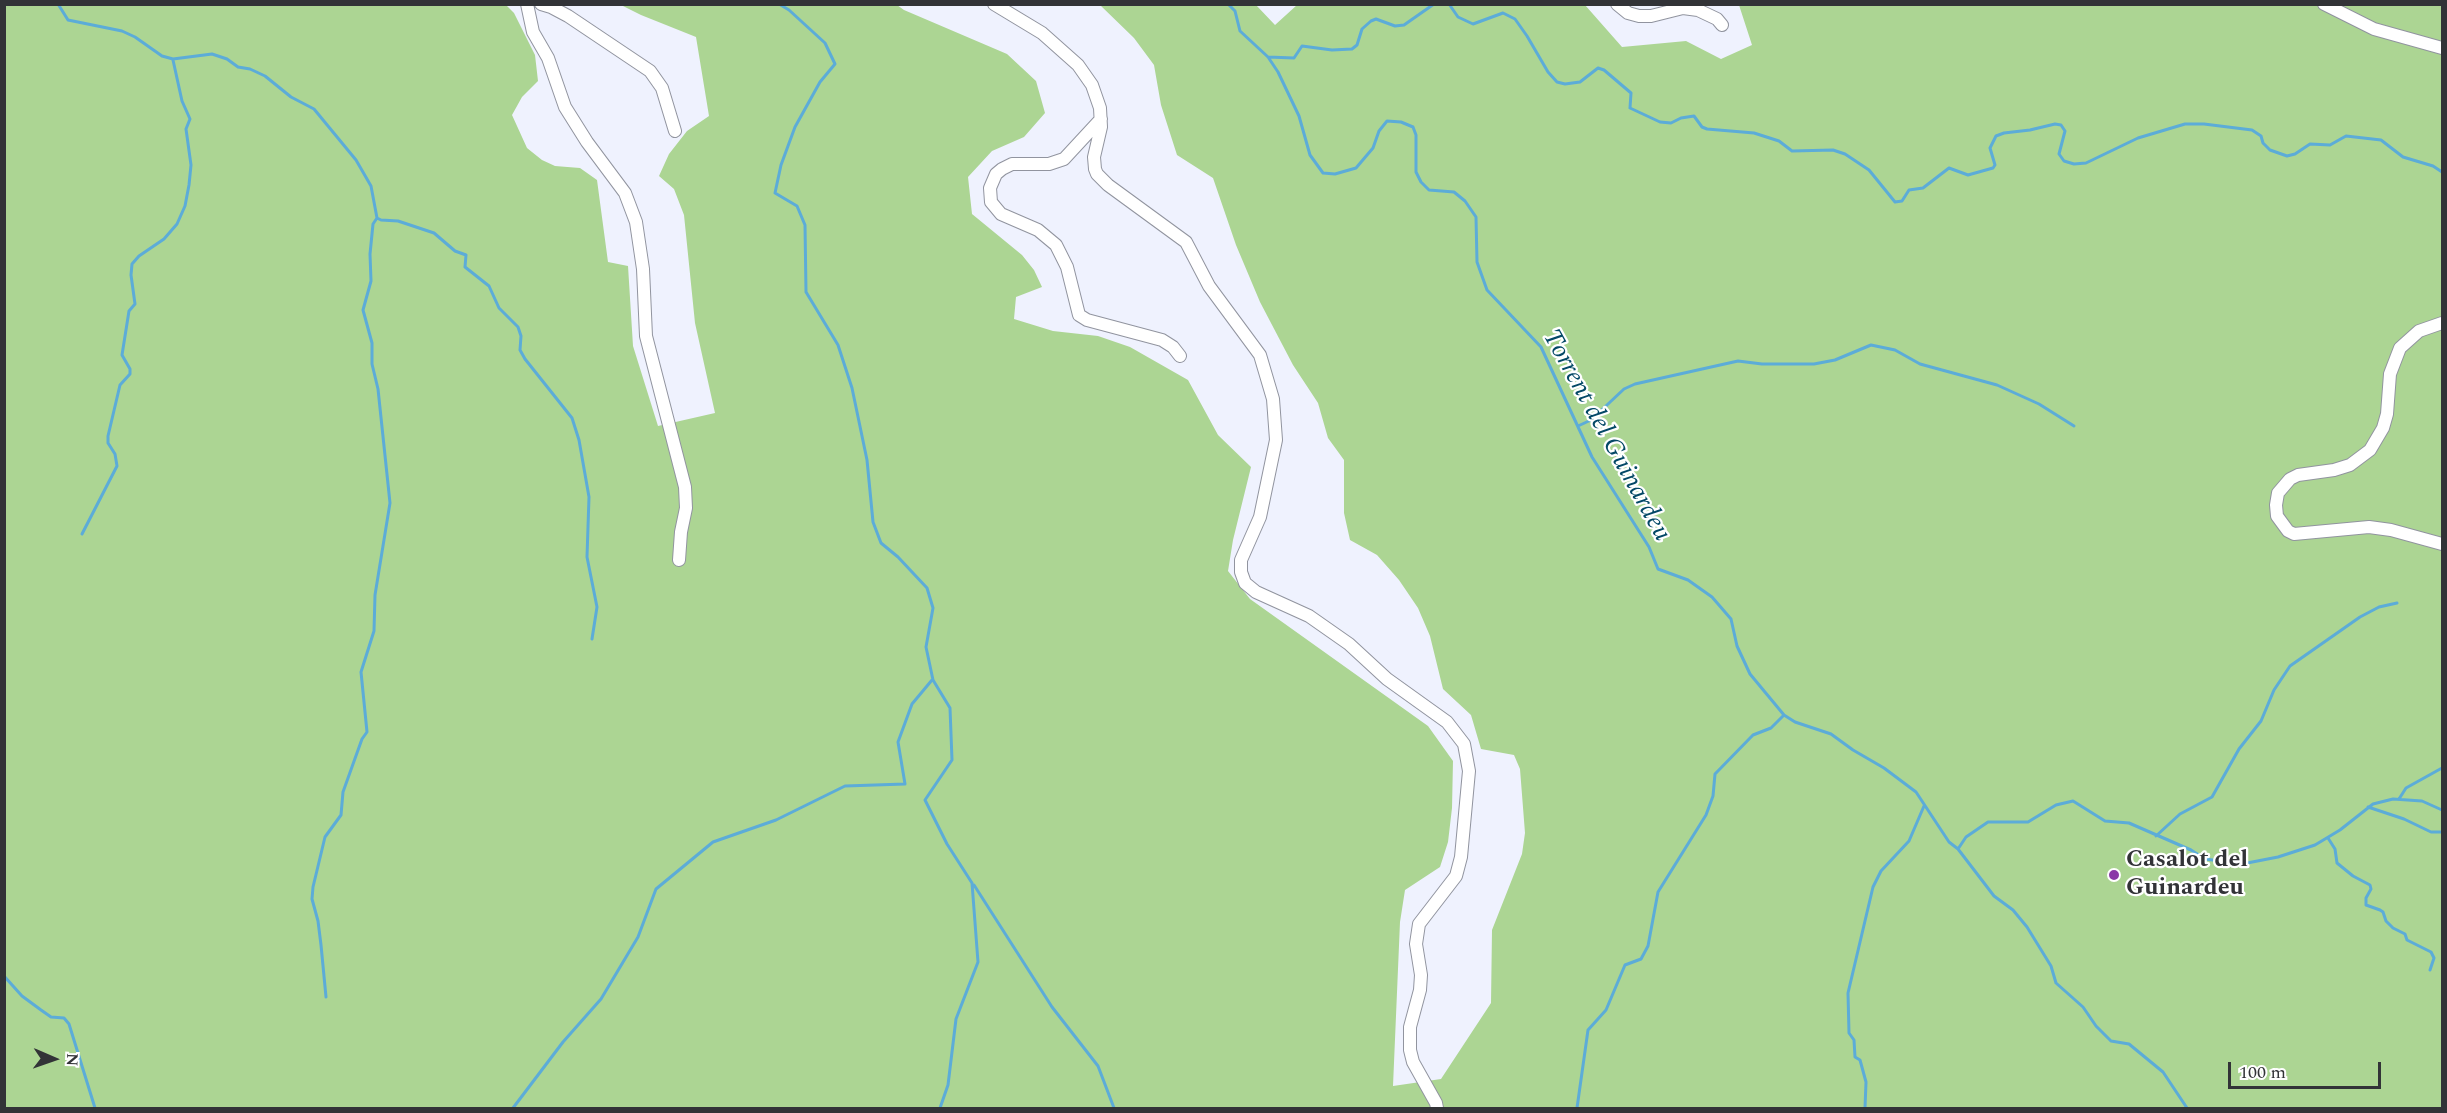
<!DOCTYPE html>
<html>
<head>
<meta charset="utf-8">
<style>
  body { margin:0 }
  #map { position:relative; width:2447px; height:1113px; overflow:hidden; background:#eff2fe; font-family:Spectral,serif }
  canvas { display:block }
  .frame { position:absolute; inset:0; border:6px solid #323337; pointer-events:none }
  .north { position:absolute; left:24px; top:1029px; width:60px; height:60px; -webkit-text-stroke:4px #fff; paint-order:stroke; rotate:92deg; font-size:16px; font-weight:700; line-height:24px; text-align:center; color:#323337 }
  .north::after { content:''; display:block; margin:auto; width:21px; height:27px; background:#323337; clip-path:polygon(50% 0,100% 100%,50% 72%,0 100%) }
  .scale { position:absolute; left:2228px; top:1062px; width:153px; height:27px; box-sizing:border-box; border:3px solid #323337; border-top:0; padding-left:8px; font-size:18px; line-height:21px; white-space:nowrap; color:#323337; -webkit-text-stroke:4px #fff; paint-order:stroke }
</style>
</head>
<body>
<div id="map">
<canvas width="2447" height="1113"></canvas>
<div class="frame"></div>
<div class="north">N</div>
<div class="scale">100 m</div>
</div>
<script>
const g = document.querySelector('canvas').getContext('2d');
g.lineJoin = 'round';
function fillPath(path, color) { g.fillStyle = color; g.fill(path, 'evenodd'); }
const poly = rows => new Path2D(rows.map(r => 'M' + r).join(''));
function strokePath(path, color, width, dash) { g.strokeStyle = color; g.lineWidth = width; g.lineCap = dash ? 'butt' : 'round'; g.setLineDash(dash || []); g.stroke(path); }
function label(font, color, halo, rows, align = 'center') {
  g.font = font + ' Spectral,serif'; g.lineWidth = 4.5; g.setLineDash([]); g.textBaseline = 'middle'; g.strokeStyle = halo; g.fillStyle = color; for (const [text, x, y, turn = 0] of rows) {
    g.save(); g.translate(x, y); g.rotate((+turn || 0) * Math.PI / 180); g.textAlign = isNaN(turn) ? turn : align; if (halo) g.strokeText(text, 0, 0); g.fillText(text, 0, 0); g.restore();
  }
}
const green = poly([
  [5,5,506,5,514,13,535,55,538,81,522,97,512,115,527,148,542,160,555,166,580,168,597,180,608,262,628,266,633,346,658,426,715,413,695,323,684,215,674,189,659,176,669,154,687,131,709,116,696,37,641,15,621,5,897,5,904,10,1007,54,1036,81,1045,113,1024,137,992,151,968,177,972,214,1022,255,1034,270,1042,287,1016,297,1014,319,1053,331,1098,336,1130,347,1188,380,1218,435,1251,467,1233,540,1228,571,1250,599,1428,726,1453,761,1452,808,1448,842,1440,867,1405,890,1400,922,1393,1086,1441,1079,1491,1003,1492,930,1522,854,1525,833,1520,769,1514,755,1481,749,1471,715,1443,689,1430,636,1418,608,1399,580,1377,555,1350,540,1344,513,1344,460,1328,438,1318,403,1293,365,1260,302,1236,245,1213,178,1177,155,1161,105,1154,65,1134,38,1100,5,1256,5,1275,25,1297,5,1585,5,1622,47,1686,41,1721,59,1752,45,1739,5,2442,5,2442,1108,5,1108]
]);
const stream = poly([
  [58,4,68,20,122,31,135,37,162,56,173,59,212,54,227,59,238,67,250,69,265,76,291,97,314,109,356,160,371,186,377,218,381,220,398,221,434,233,455,251,466,255,465,267,489,286,499,308,518,327,521,336,520,350,525,359,572,418,579,440,589,497,587,557,597,607,592,639],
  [779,4,789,10,825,43,835,64,820,82,795,127,781,165,775,193,797,206,805,225,806,292,838,345,852,388,867,460,873,522,881,543,898,557,927,588,933,608,926,647,933,680,950,708,952,760,925,800,947,844,972,883,978,962,956,1019,948,1085,940,1108],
  [1210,4,1211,4],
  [1228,4,1235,11,1240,31,1268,57,1278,72,1299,116,1310,155,1323,173,1335,174,1356,168,1373,148,1379,131,1387,121,1401,122,1413,127,1416,135,1416,172,1421,182,1429,190,1454,192,1465,201,1476,217,1477,262,1487,290,1541,347,1592,457,1649,547,1658,569,1688,580,1712,597,1731,619,1737,646,1750,674,1784,715,1795,722,1831,734,1853,750,1884,768,1916,792,1949,842,1958,849,1994,896,2013,910,2027,927,2051,966,2056,983,2083,1007,2096,1026,2111,1041,2129,1044,2163,1072,2187,1108],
  [1449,4,1458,17,1473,24,1503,13,1515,19,1527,36,1548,72,1557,82,1565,84,1580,82,1598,68,1604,70,1631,93,1630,108,1660,122,1671,123,1681,118,1694,116,1702,127,1707,129,1754,133,1779,141,1792,151,1833,150,1845,154,1869,170,1895,202,1902,201,1909,190,1923,188,1949,168,1968,175,1993,168,1995,165,1990,148,1996,136,2004,133,2030,130,2055,124,2061,125,2065,131,2059,154,2064,161,2074,164,2086,163,2138,138,2185,124,2204,124,2252,130,2261,136,2263,143,2270,150,2287,156,2295,154,2310,144,2330,145,2346,136,2381,140,2403,157,2433,166,2442,172],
  [1268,57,1294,58,1302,46,1332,50,1352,49,1357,45,1362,29,1371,21,1376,19,1395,26,1404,25,1434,4],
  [1578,426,1591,420,1624,389,1635,384,1738,361,1762,364,1814,364,1835,360,1871,345,1895,350,1920,364,1997,385,2039,404,2074,426],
  [82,534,117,466,115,454,108,443,108,436,120,385,130,374,130,369,122,355,129,311,135,304,131,275,132,264,139,256,164,239,177,224,185,206,189,185,191,165,186,129,190,119,182,101,173,60],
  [2399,799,2406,788,2442,768],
  [2368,807,2404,819,2431,832,2442,832],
  [2156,836,2180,814,2212,797,2239,749,2261,721,2274,690,2290,666,2360,617,2379,607,2397,603],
  [2328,838,2335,849,2337,863,2353,876,2370,885,2371,889,2366,898,2366,905,2380,910,2383,912,2386,921,2393,928,2405,934,2407,940,2431,952,2434,958,2430,970],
  [1958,849,1966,837,1988,822,2028,822,2056,805,2073,801,2105,821,2129,823,2191,850,2205,859,2242,864,2278,857,2315,845,2340,830,2373,804,2393,799,2422,801,2442,810],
  [974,885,1052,1007,1098,1066,1114,1108],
  [4,976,22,996,41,1010,51,1017,64,1018,69,1024,95,1108],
  [326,997,321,945,318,921,312,899,313,887,325,837,341,815,343,792,362,739,367,732,361,672,374,631,375,595,390,503,378,389,372,364,372,343,363,310,371,281,370,254,373,224,377,218],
  [513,1108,563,1042,601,999,638,937,656,889,713,842,776,820,845,786,905,784,898,742,912,704,932,680],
  [1577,1108,1588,1030,1606,1010,1625,965,1641,959,1648,946,1658,892,1706,815,1713,796,1715,774,1753,735,1771,728,1783,716],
  [1865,1108,1866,1082,1860,1060,1855,1057,1854,1040,1849,1033,1848,993,1873,887,1881,871,1909,841,1924,806]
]);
const street = poly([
  [527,4,533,32,548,58,565,107,587,142,625,193,636,222,643,269,646,336,685,487,686,508,681,532,679,560],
  [541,4,551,7,568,16,650,71,662,88,675,131],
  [994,4,1042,33,1078,65,1092,85,1100,108,1101,127,1094,157,1095,169,1097,174,1108,185,1186,242,1209,286,1260,355,1273,399,1276,440,1260,517,1241,560,1241,572,1245,583,1256,592,1309,616,1349,644,1387,679,1447,722,1464,744,1469,771,1461,857,1456,876,1419,924,1416,944,1421,975,1420,990,1410,1027,1410,1050,1413,1062,1436,1103,1437,1108],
  [1617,4,1628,13,1639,16,1651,16,1683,8,1698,10,1717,19,1722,25],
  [2324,4,2374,29,2442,48],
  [1101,119,1064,159,1049,164,1012,164,1002,169,996,174,990,188,991,202,1001,214,1038,230,1056,245,1067,267,1079,315,1087,320,1162,340,1173,347,1180,356],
  [2442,323,2419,331,2400,348,2390,374,2387,414,2383,428,2370,450,2350,465,2334,470,2298,475,2290,479,2278,493,2276,505,2277,516,2288,531,2294,534,2369,527,2391,530,2442,544]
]);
const markers = [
  [2114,875,6,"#8b39a7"]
];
const poiNames = [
  ["Casalot del",2126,861],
  ["Guinardeu",2126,889]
];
const waterNames = [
  ["Torrent del Guinardeu",1605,436,61]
];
fillPath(green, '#acd593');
strokePath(stream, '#5cacd8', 3);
strokePath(street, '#91949f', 14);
strokePath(street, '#fff', 12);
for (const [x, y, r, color] of markers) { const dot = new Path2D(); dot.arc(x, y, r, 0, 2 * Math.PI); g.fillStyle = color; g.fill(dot); strokePath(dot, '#fff', 2); }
label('bold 24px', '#323337', '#fff', poiNames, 'left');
label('italic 26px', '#034866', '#fff', waterNames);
</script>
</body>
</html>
